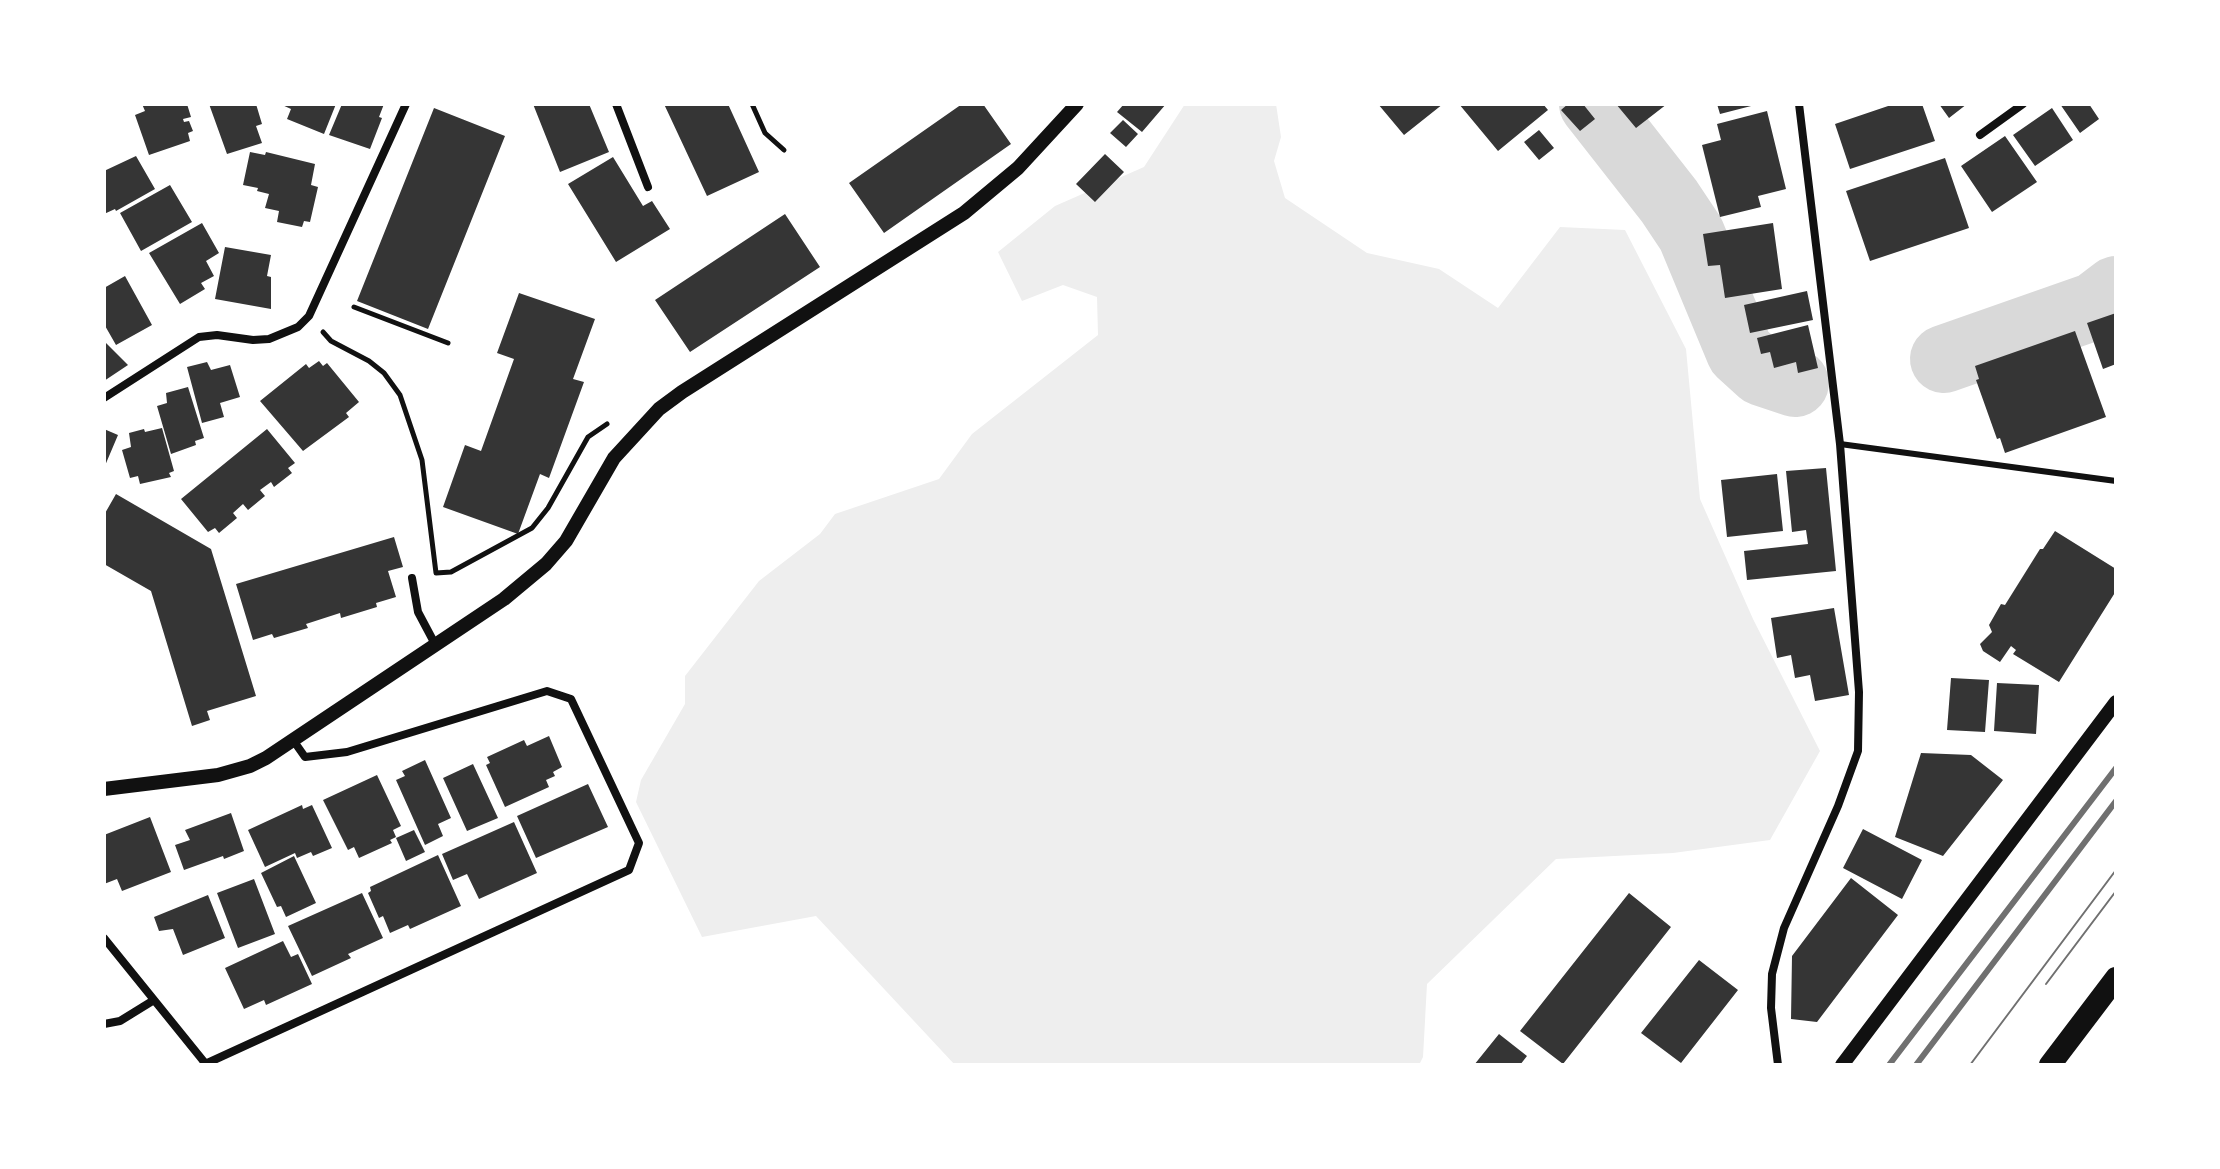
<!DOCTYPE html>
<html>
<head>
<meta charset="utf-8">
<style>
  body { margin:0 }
  #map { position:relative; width:2220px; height:1169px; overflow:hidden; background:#fff; font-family:"Asap Condensed",sans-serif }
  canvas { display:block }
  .frame { position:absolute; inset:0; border:106px solid #fff; pointer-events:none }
</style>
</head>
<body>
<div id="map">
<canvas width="2220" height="1169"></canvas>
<div class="frame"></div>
</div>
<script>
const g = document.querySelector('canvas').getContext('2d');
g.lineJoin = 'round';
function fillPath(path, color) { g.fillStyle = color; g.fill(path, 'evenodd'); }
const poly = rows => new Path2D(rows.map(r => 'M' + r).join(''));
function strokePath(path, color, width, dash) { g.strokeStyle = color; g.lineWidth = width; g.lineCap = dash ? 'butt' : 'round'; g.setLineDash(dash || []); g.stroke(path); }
const green = poly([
  [1185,104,1276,104,1281,137,1274,161,1285,198,1367,253,1439,269,1498,308,1560,227,1625,230,1686,349,1700,499,1753,619,1820,751,1770,840,1673,853,1556,859,1427,984,1423,1057,1419,1065,955,1065,816,916,702,937,636,802,641,780,685,704,685,676,759,581,820,534,835,514,939,479,972,434,1098,335,1097,297,1063,285,1022,301,998,252,1055,206,1144,167]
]);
const water = poly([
  [2116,261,2116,312,2043,337,2034,313,2091,286]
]);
const river = poly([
  [1593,104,1669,201,1691,234,1740,352,1762,372,1795,383],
  [1944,359,2095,306,2116,290]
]);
const building = poly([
  [142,104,187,104,191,117,183,119,184,122,189,121,193,131,188,133,190,141,149,155,135,115,145,111],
  [209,104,256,104,262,124,256,126,262,143,227,154],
  [280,104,336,104,324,134,287,119,291,109],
  [342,104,384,104,379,117,382,118,370,149,329,135],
  [533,104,589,104,609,152,560,172],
  [664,104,728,104,759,172,707,196],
  [962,104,983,104,1011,144,884,233,849,183],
  [1124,104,1166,104,1142,132,1117,112],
  [1378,104,1443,104,1404,135],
  [1459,104,1543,104,1548,110,1498,151],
  [1568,104,1583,104,1595,119,1580,131,1561,110],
  [1616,104,1667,104,1636,128],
  [1717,104,1755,104,1755,105,1720,114],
  [1894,104,1922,104,1935,141,1850,169,1835,124],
  [1939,104,1967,104,1949,118],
  [2060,104,2089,104,2099,119,2080,133],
  [434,108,505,136,428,329,357,301],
  [2052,108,2073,140,2035,166,2013,135],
  [1767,111,1786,189,1758,196,1761,207,1720,217,1702,145,1721,140,1717,124],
  [1123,120,1138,134,1126,147,1110,133],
  [1539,130,1554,148,1539,160,1524,142],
  [2005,136,2037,182,1992,212,1961,166],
  [250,152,265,155,266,152,315,164,311,185,318,187,310,222,304,221,302,227,277,222,279,211,265,208,269,194,257,191,258,188,243,185],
  [1105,154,1124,172,1095,202,1076,184],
  [136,156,155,189,116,211,115,209,104,214,104,171],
  [613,157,643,206,652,201,670,229,616,262,568,184],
  [1945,158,1969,228,1870,261,1846,191],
  [170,185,192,222,141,251,120,213],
  [785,214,820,267,690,352,655,300],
  [202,223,219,253,206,261,214,276,201,283,205,289,180,304,149,253],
  [1773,223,1782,289,1725,298,1720,265,1708,266,1703,234],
  [225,247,271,255,267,276,271,277,271,309,215,299],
  [125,276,152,325,116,345,104,324,104,288],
  [1807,291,1813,320,1750,333,1744,305],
  [519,293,595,319,573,379,584,382,549,478,540,474,518,534,443,507,465,445,481,451,514,359,497,353],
  [2116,313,2116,364,2103,369,2087,323],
  [1808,325,1818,368,1798,373,1796,362,1774,368,1770,352,1761,354,1757,338],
  [2075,331,2106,417,2005,453,2000,438,1997,439,1976,380,1979,379,1975,366],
  [104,341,128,365,104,381],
  [319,361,323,366,327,363,359,402,346,413,349,417,303,451,260,401,306,364,309,368],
  [207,362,211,370,230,365,240,397,220,403,224,417,202,423,187,367],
  [188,387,204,438,195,441,196,445,171,454,157,406,167,403,166,393],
  [162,428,174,471,169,473,171,477,140,484,138,476,130,478,122,450,131,447,129,433,144,429,145,432],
  [104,429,118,435,104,468],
  [267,429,295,463,288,468,292,473,274,487,271,482,260,490,265,496,248,510,243,504,233,513,237,518,219,533,215,528,208,532,181,499],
  [1826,468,1836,571,1747,580,1744,551,1808,544,1806,530,1792,532,1786,471],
  [1777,474,1783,531,1727,537,1721,480],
  [116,494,211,549,256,696,207,711,210,720,192,726,151,591,104,564,104,515],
  [2055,531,2116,569,2116,591,2059,682,2013,654,2016,650,2011,646,2000,662,1983,651,1980,644,1992,632,1989,625,2001,604,2005,605,2040,549,2043,549],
  [394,537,403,567,388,571,396,597,376,603,377,607,341,618,340,613,306,624,308,628,274,638,272,634,253,640,236,584],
  [1834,608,1849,695,1815,701,1810,675,1795,678,1791,655,1777,658,1771,618],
  [1951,678,1989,680,1985,732,1947,730],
  [1997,683,2039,685,2036,734,1994,731],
  [549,736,562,767,553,772,555,776,546,780,549,787,505,807,486,765,490,763,487,757,524,740,527,746],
  [1921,753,1971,755,2003,780,1943,856,1895,837],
  [425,760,451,818,438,824,443,836,425,845,396,780,405,776,402,771],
  [473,764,498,818,467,831,443,778],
  [377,775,401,826,393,830,396,837,390,840,392,843,359,858,354,847,348,850,323,800],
  [588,784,608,827,536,858,517,816],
  [302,805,303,809,312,805,332,848,313,856,311,852,297,858,295,853,265,867,248,830],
  [231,813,244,851,224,859,223,856,184,870,175,845,190,840,185,830],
  [150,817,171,872,122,891,117,879,104,884,104,835],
  [514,822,537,873,479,899,467,874,453,880,442,854],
  [1863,829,1922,860,1902,899,1843,868],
  [414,830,425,852,406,861,396,838],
  [438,855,461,906,410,929,408,925,390,933,383,916,379,918,368,893,371,891,370,887],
  [294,856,316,903,286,917,281,906,277,907,261,873],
  [1851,878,1898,915,1817,1022,1791,1019,1792,956],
  [254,879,275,934,238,948,217,893],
  [362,893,383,938,348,954,351,958,312,976,288,926],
  [1629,893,1671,927,1563,1064,1520,1031],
  [208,895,225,938,183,955,173,929,159,931,154,917],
  [283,941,291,957,298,954,312,984,266,1005,264,1000,244,1009,225,968],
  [1699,960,1738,990,1681,1063,1641,1033],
  [1499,1034,1527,1056,1520,1065,1474,1065]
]);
const path = poly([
  [752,104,765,133,784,150],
  [354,307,448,343],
  [323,332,331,341,369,361,384,373,400,395,422,460,436,573,451,572,532,528,548,508,588,437,607,424]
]);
const service = poly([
  [1840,444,2116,481]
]);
const minor = poly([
  [616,104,648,187],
  [1980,135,2023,104],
  [104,398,199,337,217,335,253,340,269,339,298,327,309,316,406,104],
  [412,578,418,612,435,644],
  [104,938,205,1063],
  [104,1024,120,1021,154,1000],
  [203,1065,629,870,639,843,571,699,547,691,347,752,305,757,293,740],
  [1778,1065,1771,1008,1772,974,1784,928,1838,806,1858,751,1859,692,1840,444,1799,104]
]);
const tertiary = poly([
  [104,789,218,775,250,766,266,758,504,599,546,564,566,541,614,458,659,409,682,392,964,213,1018,168,1077,104],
  [1842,1065,2116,702]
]);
const trunk = poly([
  [2050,1065,2116,978]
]);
const tram = poly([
  [2046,984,2116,891],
  [1970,1065,2116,870]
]);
const rail = poly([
  [1889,1065,2116,768],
  [1916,1065,2116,801]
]);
fillPath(green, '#eee');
fillPath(water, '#d9d9d9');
strokePath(river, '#d9d9d9', 68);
fillPath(building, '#353535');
strokePath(path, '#111', 5);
strokePath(service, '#111', 6);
strokePath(minor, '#111', 8);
strokePath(tertiary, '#111', 14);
strokePath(trunk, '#111', 22);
strokePath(tram, '#707070', 2);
strokePath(rail, '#707070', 6);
</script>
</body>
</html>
